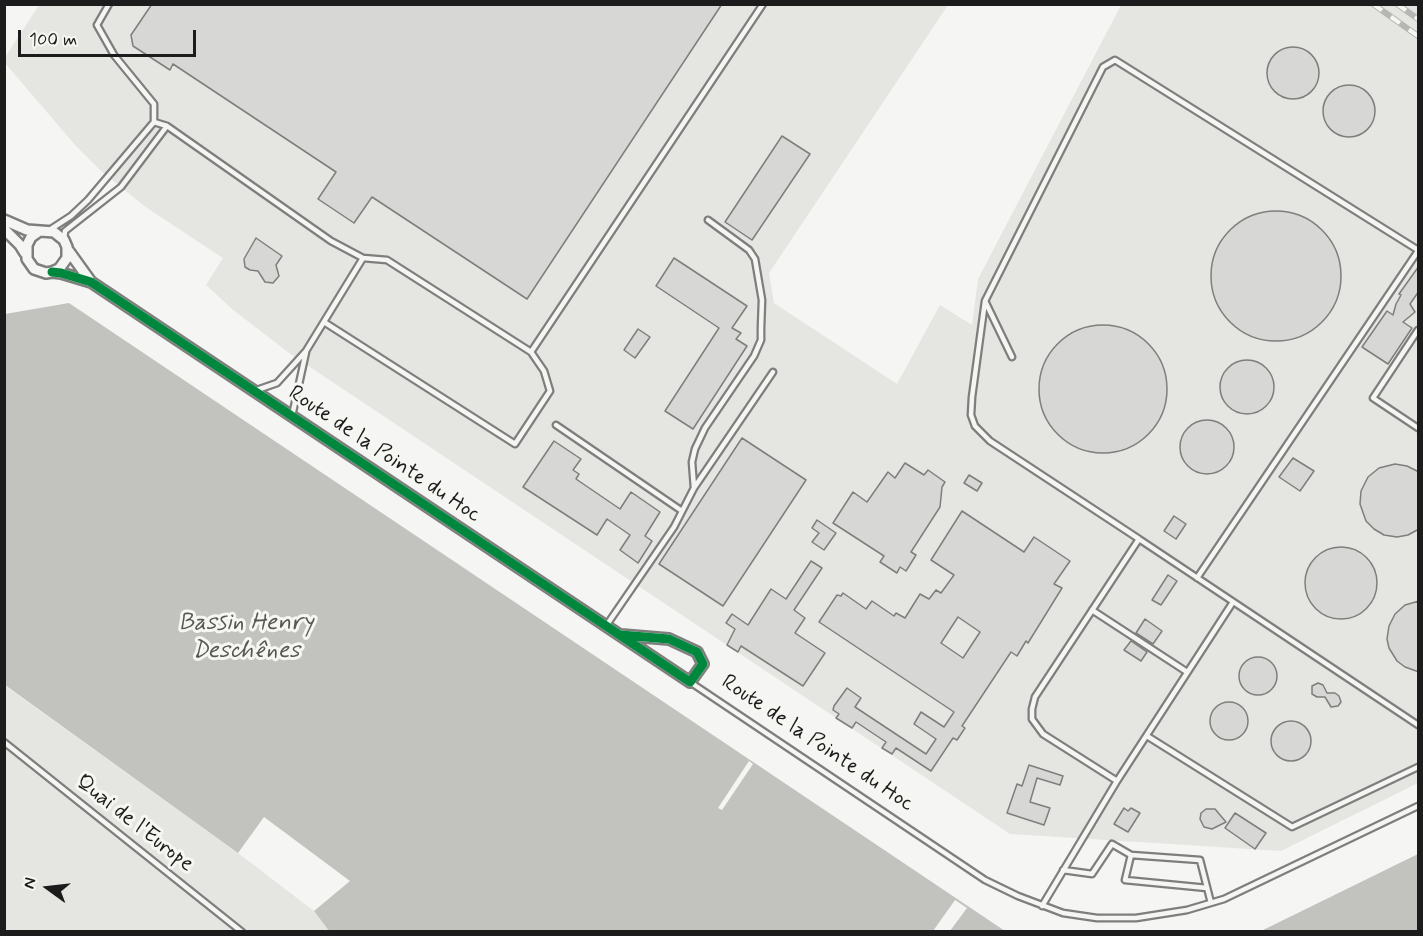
<!DOCTYPE html>
<html>
<head>
<meta charset="utf-8">
<style>
  body { margin:0 }
  #map { position:relative; width:1423px; height:936px; overflow:hidden; background:#f5f5f3; font-family:Mynerve,sans-serif }
  canvas { display:block }
  .frame { position:absolute; inset:0; border:6px solid #1c1c1c; pointer-events:none }
  .north { position:absolute; left:18px; top:858px; width:60px; height:60px; -webkit-text-stroke:4px #f6f6f2; paint-order:stroke; rotate:285deg; font-size:16px; font-weight:700; line-height:24px; text-align:center; color:#1c1c1c }
  .north::after { content:''; display:block; margin:auto; width:21px; height:27px; background:#1c1c1c; clip-path:polygon(50% 0,100% 100%,50% 72%,0 100%) }
  .scale { position:absolute; left:18px; top:30px; width:178px; height:27px; box-sizing:border-box; border:3px solid #1c1c1c; border-top:0; padding-left:8px; font-size:18px; line-height:21px; white-space:nowrap; color:#1c1c1c; -webkit-text-stroke:4px #f6f6f2; paint-order:stroke }
</style>
</head>
<body>
<div id="map">
<canvas width="1423" height="936"></canvas>
<div class="frame"></div>
<div class="north">N</div>
<div class="scale">100 m</div>
</div>
<script>
const g = document.querySelector('canvas').getContext('2d');
g.lineJoin = 'round';
function fillPath(path, color) { g.fillStyle = color; g.fill(path, 'evenodd'); }
const poly = rows => new Path2D(rows.map(r => 'M' + r).join(''));
function strokePath(path, color, width, dash) { g.strokeStyle = color; g.lineWidth = width; g.lineCap = dash ? 'butt' : 'round'; g.setLineDash(dash || []); g.stroke(path); }
function label(font, color, halo, rows, align = 'center') {
  g.font = font + ' Mynerve,sans-serif'; g.lineWidth = 6; g.setLineDash([]); g.textBaseline = 'middle'; g.strokeStyle = halo; g.fillStyle = color; for (const [text, x, y, turn = 0] of rows) {
    g.save(); g.translate(x, y); g.rotate((+turn || 0) * Math.PI / 180); g.textAlign = isNaN(turn) ? turn : align; if (halo) g.strokeText(text, 0, 0); g.fillText(text, 0, 0); g.restore();
  }
}
const built = poly([
  [39,5,948,5,769,273,774,303,897,384,940,305,972,325,978,279,1121,5,1418,5,1418,783,1281,851,1010,834,289,353,232,309,206,285,223,258,147,208,101,171,75,145,5,63,4,59],
  [4,685,238,853,314,911,329,931,5,931]
]);
const water = poly([
  [69,303,1005,931,329,931,314,911,350,881,264,817,238,853,5,685,5,314],
  [1418,854,1418,931,1261,931]
]);
const pier = poly([
  [749,761,753,764,722,810,718,808],
  [955,900,967,908,950,931,933,931]
]);
const building = poly([
  [152,4,722,4,527,299,372,197,354,223,318,199,336,172,173,64,170,70,133,46,131,35,152,4],
  '1267 73a26 26 0 1 1 52 0a26 26 0 1 1-52 0Z',
  '1323 111a26 26 0 1 1 52 0a26 26 0 1 1-52 0Z',
  [782,136,810,154,752,240,725,222,782,136],
  '1211 276a65 65 0 1 1 130 0a65 65 0 1 1-130 0Z',
  [256,238,282,256,276,265,279,276,273,283,265,282,258,271,250,270,245,267,244,259,256,238],
  [674,258,747,306,732,328,741,333,736,339,747,346,693,429,665,411,719,328,656,286,674,258],
  [1419,266,1419,291,1410,304,1415,312,1403,322,1412,328,1388,364,1362,347,1387,311,1393,315,1396,304,1401,295,1399,294,1419,266],
  '1039 389a64 64 0 1 1 128 0a64 64 0 1 1-128 0Z',
  [638,329,650,337,635,358,624,350,638,329],
  '1220 387a27 27 0 1 1 54 0a27 27 0 1 1-54 0Z',
  '1180 447a27 27 0 1 1 54 0a27 27 0 1 1-54 0Z',
  [742,438,806,480,723,606,659,564,742,438],
  [554,441,581,459,573,470,579,474,576,479,620,509,631,492,660,512,645,536,652,541,638,563,620,550,630,535,607,519,597,535,523,487,554,441],
  [1293,458,1314,471,1300,491,1279,477,1293,458],
  [905,463,924,475,928,470,945,482,942,487,940,507,911,552,916,555,906,571,900,567,897,573,880,562,884,556,833,523,853,492,867,502,888,472,895,478,905,463],
  [1395,464,1407,466,1419,472,1419,529,1408,535,1397,537,1384,535,1374,529,1366,521,1360,504,1361,491,1368,477,1379,468,1395,464],
  [969,475,982,483,977,491,964,483,969,475],
  [962,511,1024,552,1034,537,1070,561,1054,584,1062,588,1028,643,1026,641,1017,656,1011,652,962,726,965,728,957,740,953,738,931,771,896,748,892,754,882,748,886,742,856,722,852,728,836,718,839,714,833,710,834,706,847,688,861,698,855,707,926,754,936,739,914,724,921,712,944,727,954,712,819,622,837,595,841,596,843,593,866,609,872,601,894,616,896,613,905,618,920,594,929,599,936,590,941,593,954,575,931,560,962,511],
  [958,617,980,632,963,658,941,643,958,617],
  [1174,516,1186,524,1176,539,1164,531,1174,516],
  [817,520,836,533,824,550,812,542,819,533,812,528,817,520],
  '1305 583a36 36 0 1 1 72 0a36 36 0 1 1-72 0Z',
  [811,561,822,568,794,610,805,618,795,633,825,653,803,686,741,646,738,652,727,645,735,629,726,623,732,614,748,625,771,589,786,599,811,561],
  [1168,575,1177,581,1161,605,1152,600,1168,575],
  [1419,601,1419,672,1405,667,1397,661,1389,648,1387,639,1389,626,1395,614,1405,605,1419,601],
  [1145,619,1162,631,1153,644,1136,633,1145,619],
  [1131,641,1147,652,1141,661,1124,650,1131,641],
  '1239 676a19 19 0 1 1 38 0a19 19 0 1 1-38 0Z',
  [1318,683,1323,685,1327,693,1335,693,1339,696,1341,702,1338,706,1331,707,1325,697,1317,697,1312,694,1312,686,1318,683],
  '1210 721a19 19 0 1 1 38 0a19 19 0 1 1-38 0Z',
  '1271 741a20 20 0 1 1 40 0a20 20 0 1 1-40 0Z',
  [1029,765,1063,776,1060,785,1037,778,1030,802,1050,808,1044,825,1007,813,1017,784,1022,786,1029,765],
  [1124,808,1128,811,1131,808,1140,813,1128,832,1114,824,1124,808],
  [1206,809,1215,809,1226,822,1212,829,1204,827,1200,819,1201,813,1206,809],
  [1235,813,1266,833,1255,849,1225,828,1235,813]
]);
const service = poly([
  [109,4,97,25,114,55,154,104,154,122,167,126,331,241,363,258,387,260,531,352,763,4],
  [48,231,71,216,88,200,154,122],
  [64,240,65,231,121,187,167,126],
  [985,301,1103,67,1115,60,1418,250],
  [324,322,515,444,550,391,544,371,531,352],
  [1418,330,1373,398,1418,428],
  [1012,357,985,301,972,397,971,415,975,426,990,441,1139,539],
  [254,391,277,383,306,351,363,258],
  [292,416,306,352],
  [556,425,682,511],
  [694,488,692,462,695,449,705,428,754,356,761,340,761,328,762,300,755,259,749,250,708,220],
  [1197,578,1418,251],
  [1092,610,1187,672],
  [606,626,674,527,694,488,773,372],
  [690,682,985,880,1018,896,1063,913,1097,918,1136,918,1187,910,1224,899,1418,806],
  [1147,736,1292,827,1418,767],
  [4,742,242,932],
  [1117,781,1043,734,1032,719,1032,709,1035,697,1139,539,1418,725],
  [1131,855,1125,880,1207,888],
  [1063,870,1092,874,1112,844,1131,855,1200,860,1211,903],
  [1042,906,1117,781,1233,602]
]);
const minor = poly([
  [4,220,27,230,54,232,64,240,67,247,67,258,59,269,52,272,46,273,34,269,27,259,27,245,31,237,38,232],
  [4,229,20,245,25,253],
  [68,250,91,282],
  [52,272,61,273,91,282,690,682,703,664,697,652,669,639,621,635]
]);
const rail = poly([
  [1373,4,1418,36],
  [1397,4,1418,19]
]);
const cycleway = poly([
  [52,272,61,273,91,282,690,682,703,664,697,652,669,639,621,635]
]);
const streetNames = [
  ["Route de la Pointe du Hoc",384,455,34],
  ["Route de la Pointe du Hoc",817,744,34],
  ["Quai de l'Europe",134,824,38]
];
const waterNames = [
  ["Bassin Henry",246,624],
  ["Deschênes",246,652]
];
fillPath(built, '#e5e5e2');
fillPath(water, '#c2c2bf');
fillPath(pier, '#f5f5f3');
fillPath(building, '#d7d7d6');
strokePath(building, '#7e7e7d', 1.5);
strokePath(service, '#7e7e7d', 9);
strokePath(minor, '#7e7e7d', 14);
strokePath(service, '#f5f5f3', 4.5);
strokePath(minor, '#f5f5f3', 9);
strokePath(rail, '#b6b6b5', 6);
strokePath(rail, '#f6f6f2', 4, [11]);
strokePath(cycleway, '#00873e', 9);
label('22px', '#1c1c1c', '#f6f6f2', streetNames);
label('italic 24px', '#565654', '#f6f6f2', waterNames);
</script>
</body>
</html>
